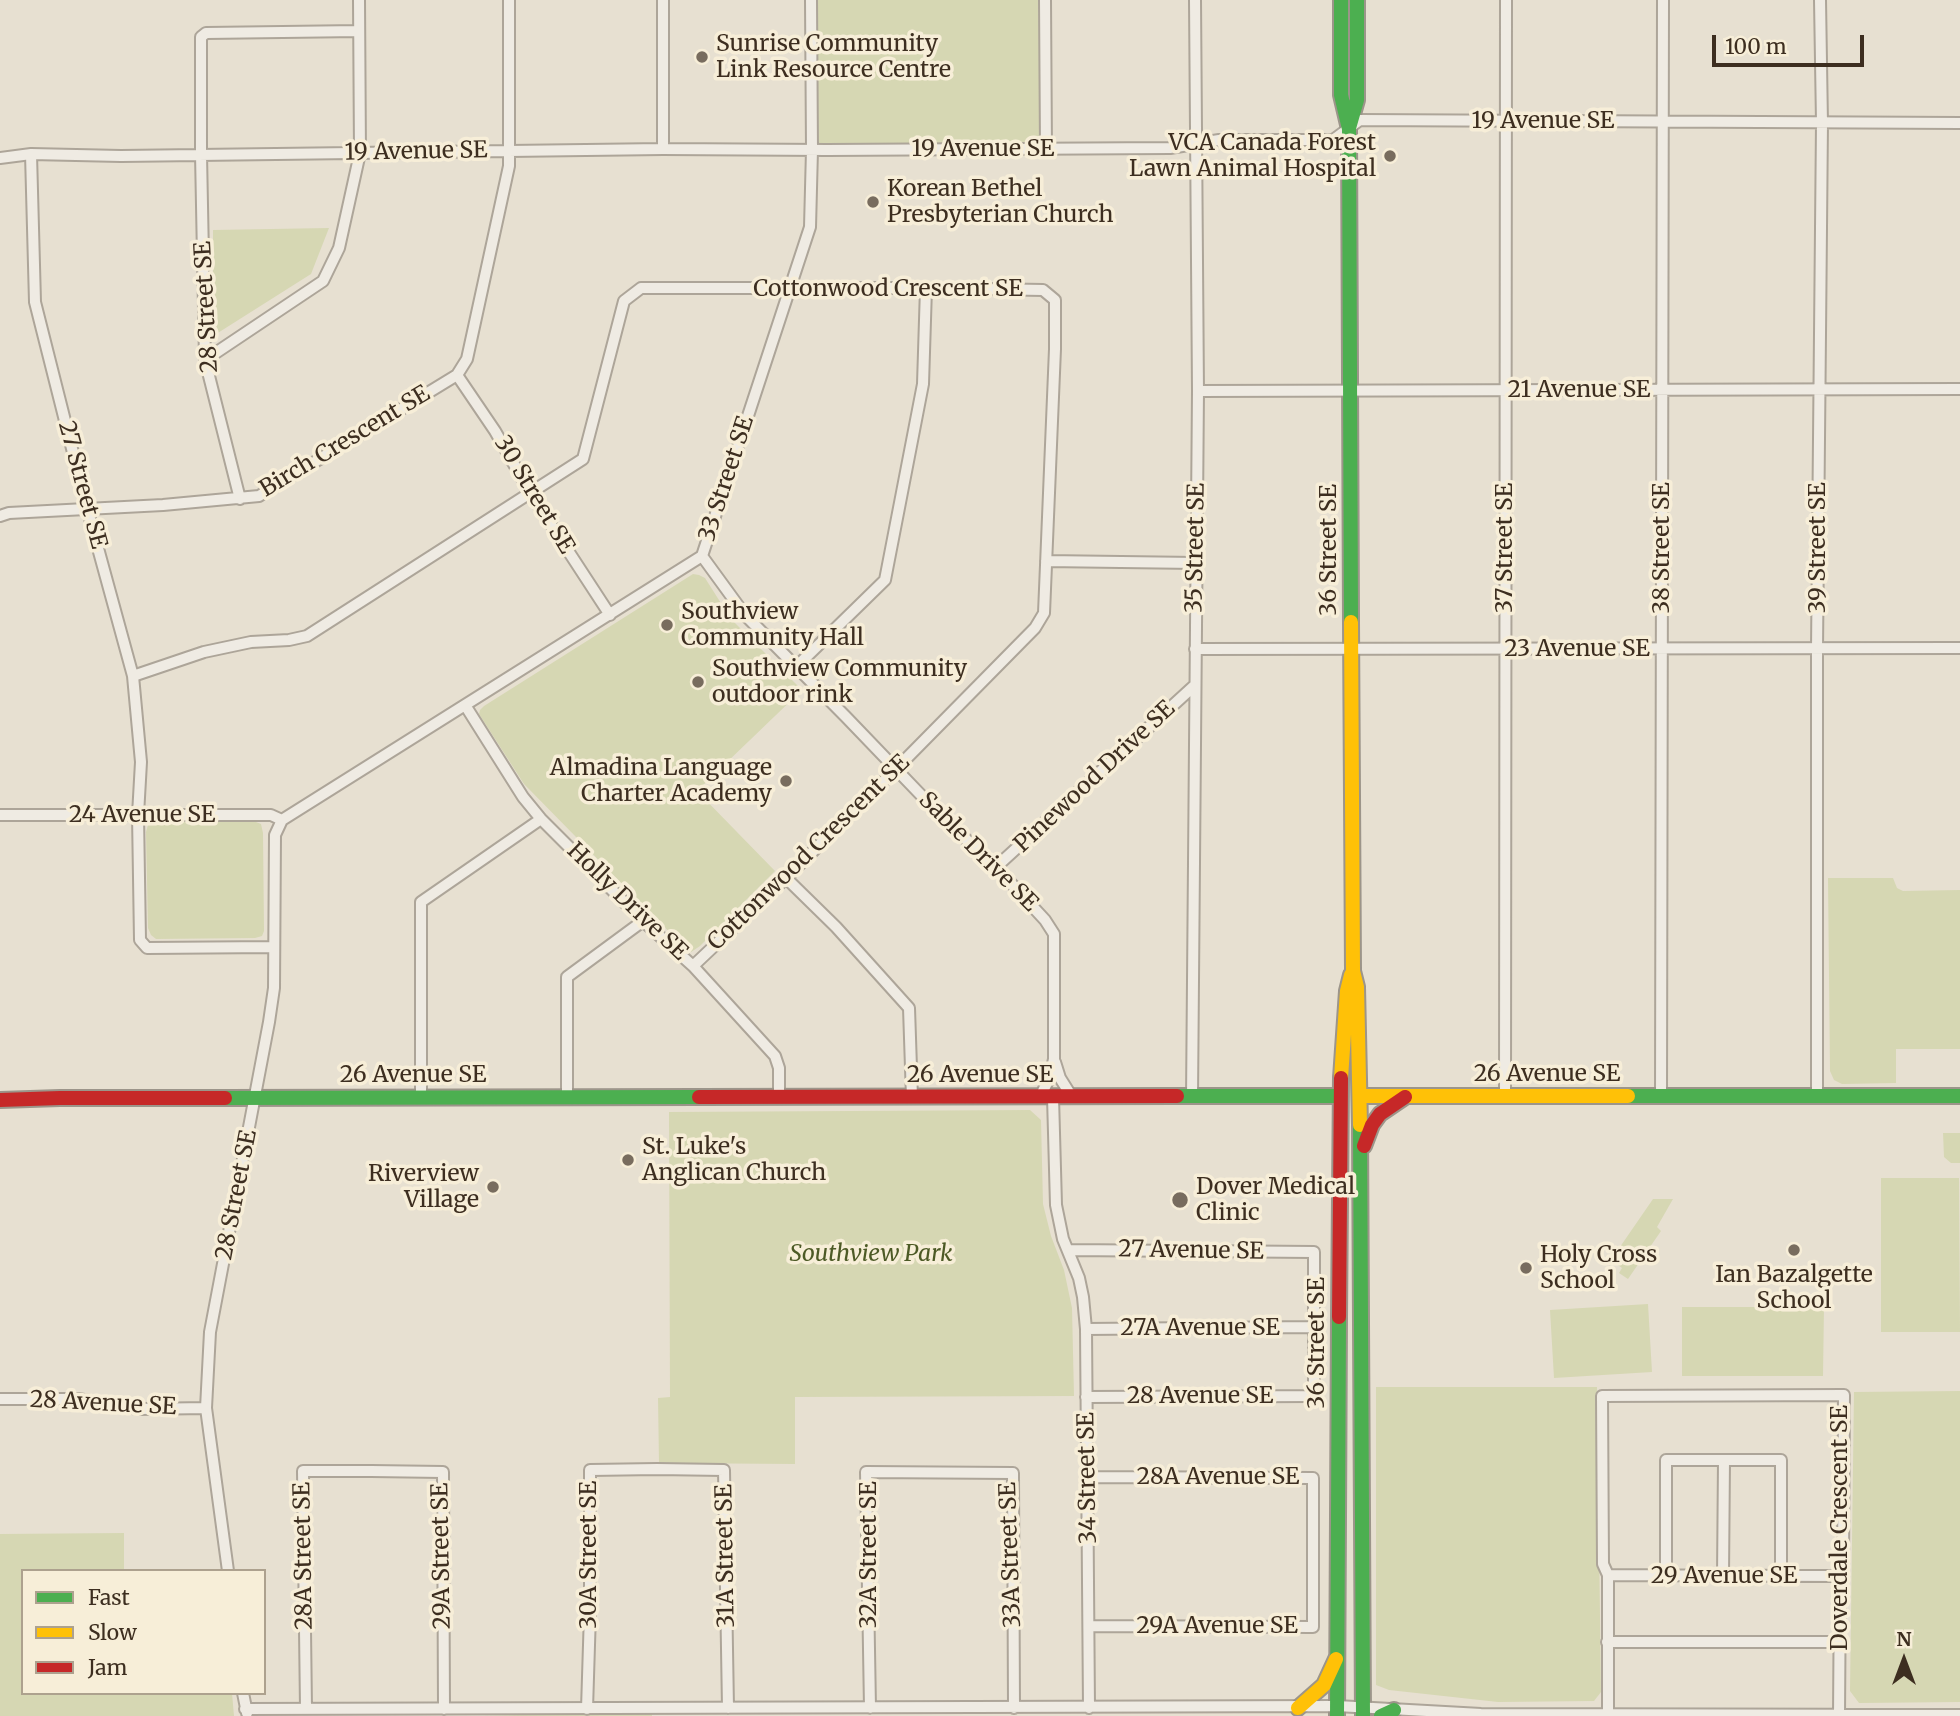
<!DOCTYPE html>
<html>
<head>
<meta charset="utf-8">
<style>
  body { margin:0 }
  #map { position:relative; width:1960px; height:1716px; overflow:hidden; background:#e7e0d1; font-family:Merriweather,serif }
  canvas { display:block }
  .legend { position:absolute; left:21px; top:1569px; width:245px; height:126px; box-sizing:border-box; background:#f7eed8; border:2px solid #ada18e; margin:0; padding:9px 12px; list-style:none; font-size:21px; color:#3d2e20 }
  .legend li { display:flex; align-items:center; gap:14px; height:35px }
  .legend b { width:35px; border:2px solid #ada18e }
  .north { position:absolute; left:1869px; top:1625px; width:70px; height:70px; -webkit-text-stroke:5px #f7eed8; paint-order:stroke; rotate:0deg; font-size:19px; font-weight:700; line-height:28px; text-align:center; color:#3d2e20 }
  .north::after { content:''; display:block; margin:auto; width:24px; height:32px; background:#3d2e20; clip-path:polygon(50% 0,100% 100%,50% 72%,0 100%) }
  .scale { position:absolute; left:1712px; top:35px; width:152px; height:32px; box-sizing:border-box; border:4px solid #3d2e20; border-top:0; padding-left:9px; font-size:21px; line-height:24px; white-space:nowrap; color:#3d2e20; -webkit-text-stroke:5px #f7eed8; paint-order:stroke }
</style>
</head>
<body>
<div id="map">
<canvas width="1960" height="1716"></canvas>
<ul class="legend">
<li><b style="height:9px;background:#4caf50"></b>Fast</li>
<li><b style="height:9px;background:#ffc107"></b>Slow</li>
<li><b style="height:9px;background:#c62828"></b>Jam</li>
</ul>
<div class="north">N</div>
<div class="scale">100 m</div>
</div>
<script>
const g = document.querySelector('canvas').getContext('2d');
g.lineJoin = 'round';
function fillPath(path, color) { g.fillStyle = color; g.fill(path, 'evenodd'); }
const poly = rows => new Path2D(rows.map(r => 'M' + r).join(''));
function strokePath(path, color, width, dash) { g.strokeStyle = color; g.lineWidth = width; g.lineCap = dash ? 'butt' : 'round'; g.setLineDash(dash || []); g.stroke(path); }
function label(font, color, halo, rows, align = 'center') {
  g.font = font + ' Merriweather,serif'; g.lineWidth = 7; g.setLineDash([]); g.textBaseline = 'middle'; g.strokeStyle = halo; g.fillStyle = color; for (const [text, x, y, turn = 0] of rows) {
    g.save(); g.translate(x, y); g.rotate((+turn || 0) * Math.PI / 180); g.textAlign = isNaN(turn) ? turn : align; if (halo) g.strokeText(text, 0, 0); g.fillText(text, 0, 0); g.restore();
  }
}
const green = poly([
  [811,0,1045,0,1046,149,812,150],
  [329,228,311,274,213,336,213,230],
  [693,574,699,575,705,578,731,619,802,690,697,791,775,871,700,946,691,952,681,944,524,784,479,714,480,710,484,706],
  [155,822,256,822,261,824,263,833,264,931,262,936,255,938,156,939,151,935,148,928,146,832,148,825],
  [1828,878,1893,878,1897,888,1903,891,1960,890,1960,1049,1896,1049,1896,1083,1842,1084,1834,1080,1830,1071],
  [1030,1110,1041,1120,1043,1204,1051,1236,1064,1270,1072,1308,1074,1396,795,1397,795,1464,659,1463,658,1398,670,1397,669,1112],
  [1943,1133,1960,1133,1960,1163,1951,1163,1944,1157],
  [1881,1178,1959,1178,1960,1332,1881,1332],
  [1653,1199,1673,1199,1657,1227,1661,1231,1628,1279,1619,1273,1622,1268,1611,1260],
  [1648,1304,1652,1372,1554,1378,1550,1310],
  [1682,1307,1824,1307,1823,1376,1682,1376],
  [1376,1387,1597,1387,1601,1692,1594,1701,1498,1702,1389,1690,1376,1685],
  [1960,1391,1960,1702,1859,1703,1850,1691,1854,1392],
  [124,1533,124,1571,23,1571,23,1693,232,1693,234,1716,0,1716,0,1534],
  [652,1712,652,1716,480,1716,594,1713]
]);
const street = poly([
  [663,0,663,149],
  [1045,0,1046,149],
  [31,154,35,302,87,508,133,676,141,762,138,815,140,940,147,948,273,947],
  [0,158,31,154,121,156,663,149,827,150,1170,148,1219,140,1333,140,1360,120,1960,123],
  [205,360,323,281,339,248,360,153,359,0],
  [457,375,495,431,531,494,610,615],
  [1198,391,1960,389],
  [240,499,205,360,201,154,201,37,206,33,359,31],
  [0,516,9,513,163,505,259,496,457,375,467,359,509,166,509,0],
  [702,556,745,615,846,717,943,818,996,867,1045,920,1054,934,1054,1059,1050,1077,1040,1097],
  [1046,561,1196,563],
  [1195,649,1960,648],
  [796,667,885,580,923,384,926,288],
  [133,676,204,652,251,642,289,640,307,636,583,459,624,301,641,288,926,288,1043,290,1055,300,1055,349,1044,613,1035,628,896,769,786,878,693,966],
  [465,705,523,797,541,819,643,921,693,966,775,1056,779,1068,779,1098],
  [0,815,271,815,282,820],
  [282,820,702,556,810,227,812,150,811,0],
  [996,867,1194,686],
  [786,878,836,927,909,1008,912,1098],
  [1055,1062,1060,1078,1072,1097],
  [1505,1096,1506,0],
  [567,1097,567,977,643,921],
  [1053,1097,1056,1205,1063,1239,1079,1278,1083,1297,1086,1329,1089,1708],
  [1192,1097,1198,391,1195,0],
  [1661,1097,1663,0],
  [1817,1097,1817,649,1822,123,1820,0],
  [421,1098,421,902,541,819],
  [1068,1250,1314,1252,1314,1396,1086,1397],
  [1086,1329,1314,1327],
  [0,1399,78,1399,139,1409,206,1408],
  [1089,1477,1313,1478,1313,1627,1089,1626],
  [228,1571,206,1408,210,1332,269,1022,274,988,275,835,282,820],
  [1608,1575,1840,1576],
  [1666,1575,1666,1460,1781,1460,1781,1576],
  [1723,1576,1724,1460],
  [1607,1642,1840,1642],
  [243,1693,247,1713],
  [870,1708,866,1472,1013,1473,1014,1708],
  [245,1709,1337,1706,1481,1714,1960,1715],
  [306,1709,303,1471,371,1471,443,1472,444,1709],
  [587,1709,590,1613,590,1470,657,1469,724,1470,728,1708],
  [1608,1713,1608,1575,1603,1564,1602,1396,1844,1395,1843,1564,1840,1576,1839,1716]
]);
const fast = poly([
  [1341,0,1341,95,1349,129,1351,622],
  [1349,128,1357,100,1357,0],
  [1177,1096,1340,1096],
  [1628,1096,1960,1096],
  [225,1098,699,1097],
  [1360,1125,1363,1716],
  [1337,1716,1339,1317],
  [1381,1716,1394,1710]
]);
const slow = poly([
  [1351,622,1353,971,1357,987,1360,1125],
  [1341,1078,1347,991,1351,975],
  [1360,1096,1628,1096],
  [1298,1708,1324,1685,1336,1659]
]);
const jam = poly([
  [699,1097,1177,1096],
  [0,1100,60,1098,225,1098],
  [1364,1146,1372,1125,1380,1114,1405,1097],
  [1339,1317,1341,1078]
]);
const markers = [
  [702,57,7,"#786c5e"],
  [1390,156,7,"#786c5e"],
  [873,202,7,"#786c5e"],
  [667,625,7,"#786c5e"],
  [698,682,7,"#786c5e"],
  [786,781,7,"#786c5e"],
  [628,1160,7,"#786c5e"],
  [493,1187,7,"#786c5e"],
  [1180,1200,9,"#786c5e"],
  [1794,1250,7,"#786c5e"],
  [1526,1268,7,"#786c5e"]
];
const poiNames = [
  ["Sunrise Community",716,44],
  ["Link Resource Centre",716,70],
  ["VCA Canada Forest",1376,143,"right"],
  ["Lawn Animal Hospital",1376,169,"right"],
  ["Korean Bethel",887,189],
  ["Presbyterian Church",887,215],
  ["Southview",681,612],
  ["Community Hall",681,638],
  ["Southview Community",712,669],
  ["outdoor rink",712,695],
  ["Almadina Language",772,768,"right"],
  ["Charter Academy",772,794,"right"],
  ["St. Luke's",642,1147],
  ["Anglican Church",642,1173],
  ["Riverview",479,1174,"right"],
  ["Village",479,1200,"right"],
  ["Dover Medical",1196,1187],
  ["Clinic",1196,1213],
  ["Holy Cross",1540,1255],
  ["School",1540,1281],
  ["Ian Bazalgette",1794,1275,"center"],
  ["School",1794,1301,"center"]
];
const streetNames = [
  ["19 Avenue SE",1543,121],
  ["19 Avenue SE",983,149],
  ["19 Avenue SE",416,152,-1],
  ["Cottonwood Crescent SE",888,289],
  ["28 Street SE",207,307,-93],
  ["21 Avenue SE",1579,390],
  ["Birch Crescent SE",345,442,-31],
  ["33 Street SE",727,479,-72],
  ["27 Street SE",82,485,75],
  ["30 Street SE",534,495,59],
  ["35 Street SE",1196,548,-89],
  ["37 Street SE",1505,548,-90],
  ["38 Street SE",1662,548,-90],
  ["39 Street SE",1818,548,-90],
  ["36 Street SE",1329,550,-90],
  ["23 Avenue SE",1577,649],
  ["Pinewood Drive SE",1095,777,-43],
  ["24 Avenue SE",142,815],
  ["Sable Drive SE",978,852,45],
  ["Cottonwood Crescent SE",809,853,-44],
  ["Holly Drive SE",627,902,44],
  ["26 Avenue SE",1547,1074],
  ["26 Avenue SE",413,1075],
  ["26 Avenue SE",980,1075],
  ["28 Street SE",237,1195,-79],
  ["27 Avenue SE",1191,1251,1],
  ["27A Avenue SE",1200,1328],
  ["36 Street SE",1317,1343,-90],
  ["28 Avenue SE",1200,1396],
  ["28 Avenue SE",103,1404,3],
  ["28A Avenue SE",1218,1477],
  ["34 Street SE",1088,1478,-91],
  ["Doverdale Crescent SE",1840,1528,-90],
  ["30A Street SE",589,1555,-90],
  ["32A Street SE",869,1555,-90],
  ["33A Street SE",1011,1555,-92],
  ["28A Street SE",304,1556,-91],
  ["29A Street SE",442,1556,-91],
  ["31A Street SE",726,1556,-91],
  ["29 Avenue SE",1724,1576],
  ["29A Avenue SE",1217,1626]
];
const parkNames = [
  ["Southview Park",871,1254]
];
fillPath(green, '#d6d7b3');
strokePath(street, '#ada599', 14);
strokePath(fast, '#9c958a', 18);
strokePath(slow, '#9c958a', 18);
strokePath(jam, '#9c958a', 18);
strokePath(street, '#efebe3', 10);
strokePath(fast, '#4caf50', 14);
strokePath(slow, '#ffc107', 14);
strokePath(jam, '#c62828', 14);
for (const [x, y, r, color] of markers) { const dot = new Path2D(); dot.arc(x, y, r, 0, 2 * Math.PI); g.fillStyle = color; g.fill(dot); strokePath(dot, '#f7eed8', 2.5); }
label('23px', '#3d2e20', '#f7eed8', poiNames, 'left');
label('23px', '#3d2e20', '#f7eed8', streetNames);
label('italic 23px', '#4d5a26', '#f7eed8', parkNames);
</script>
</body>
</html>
